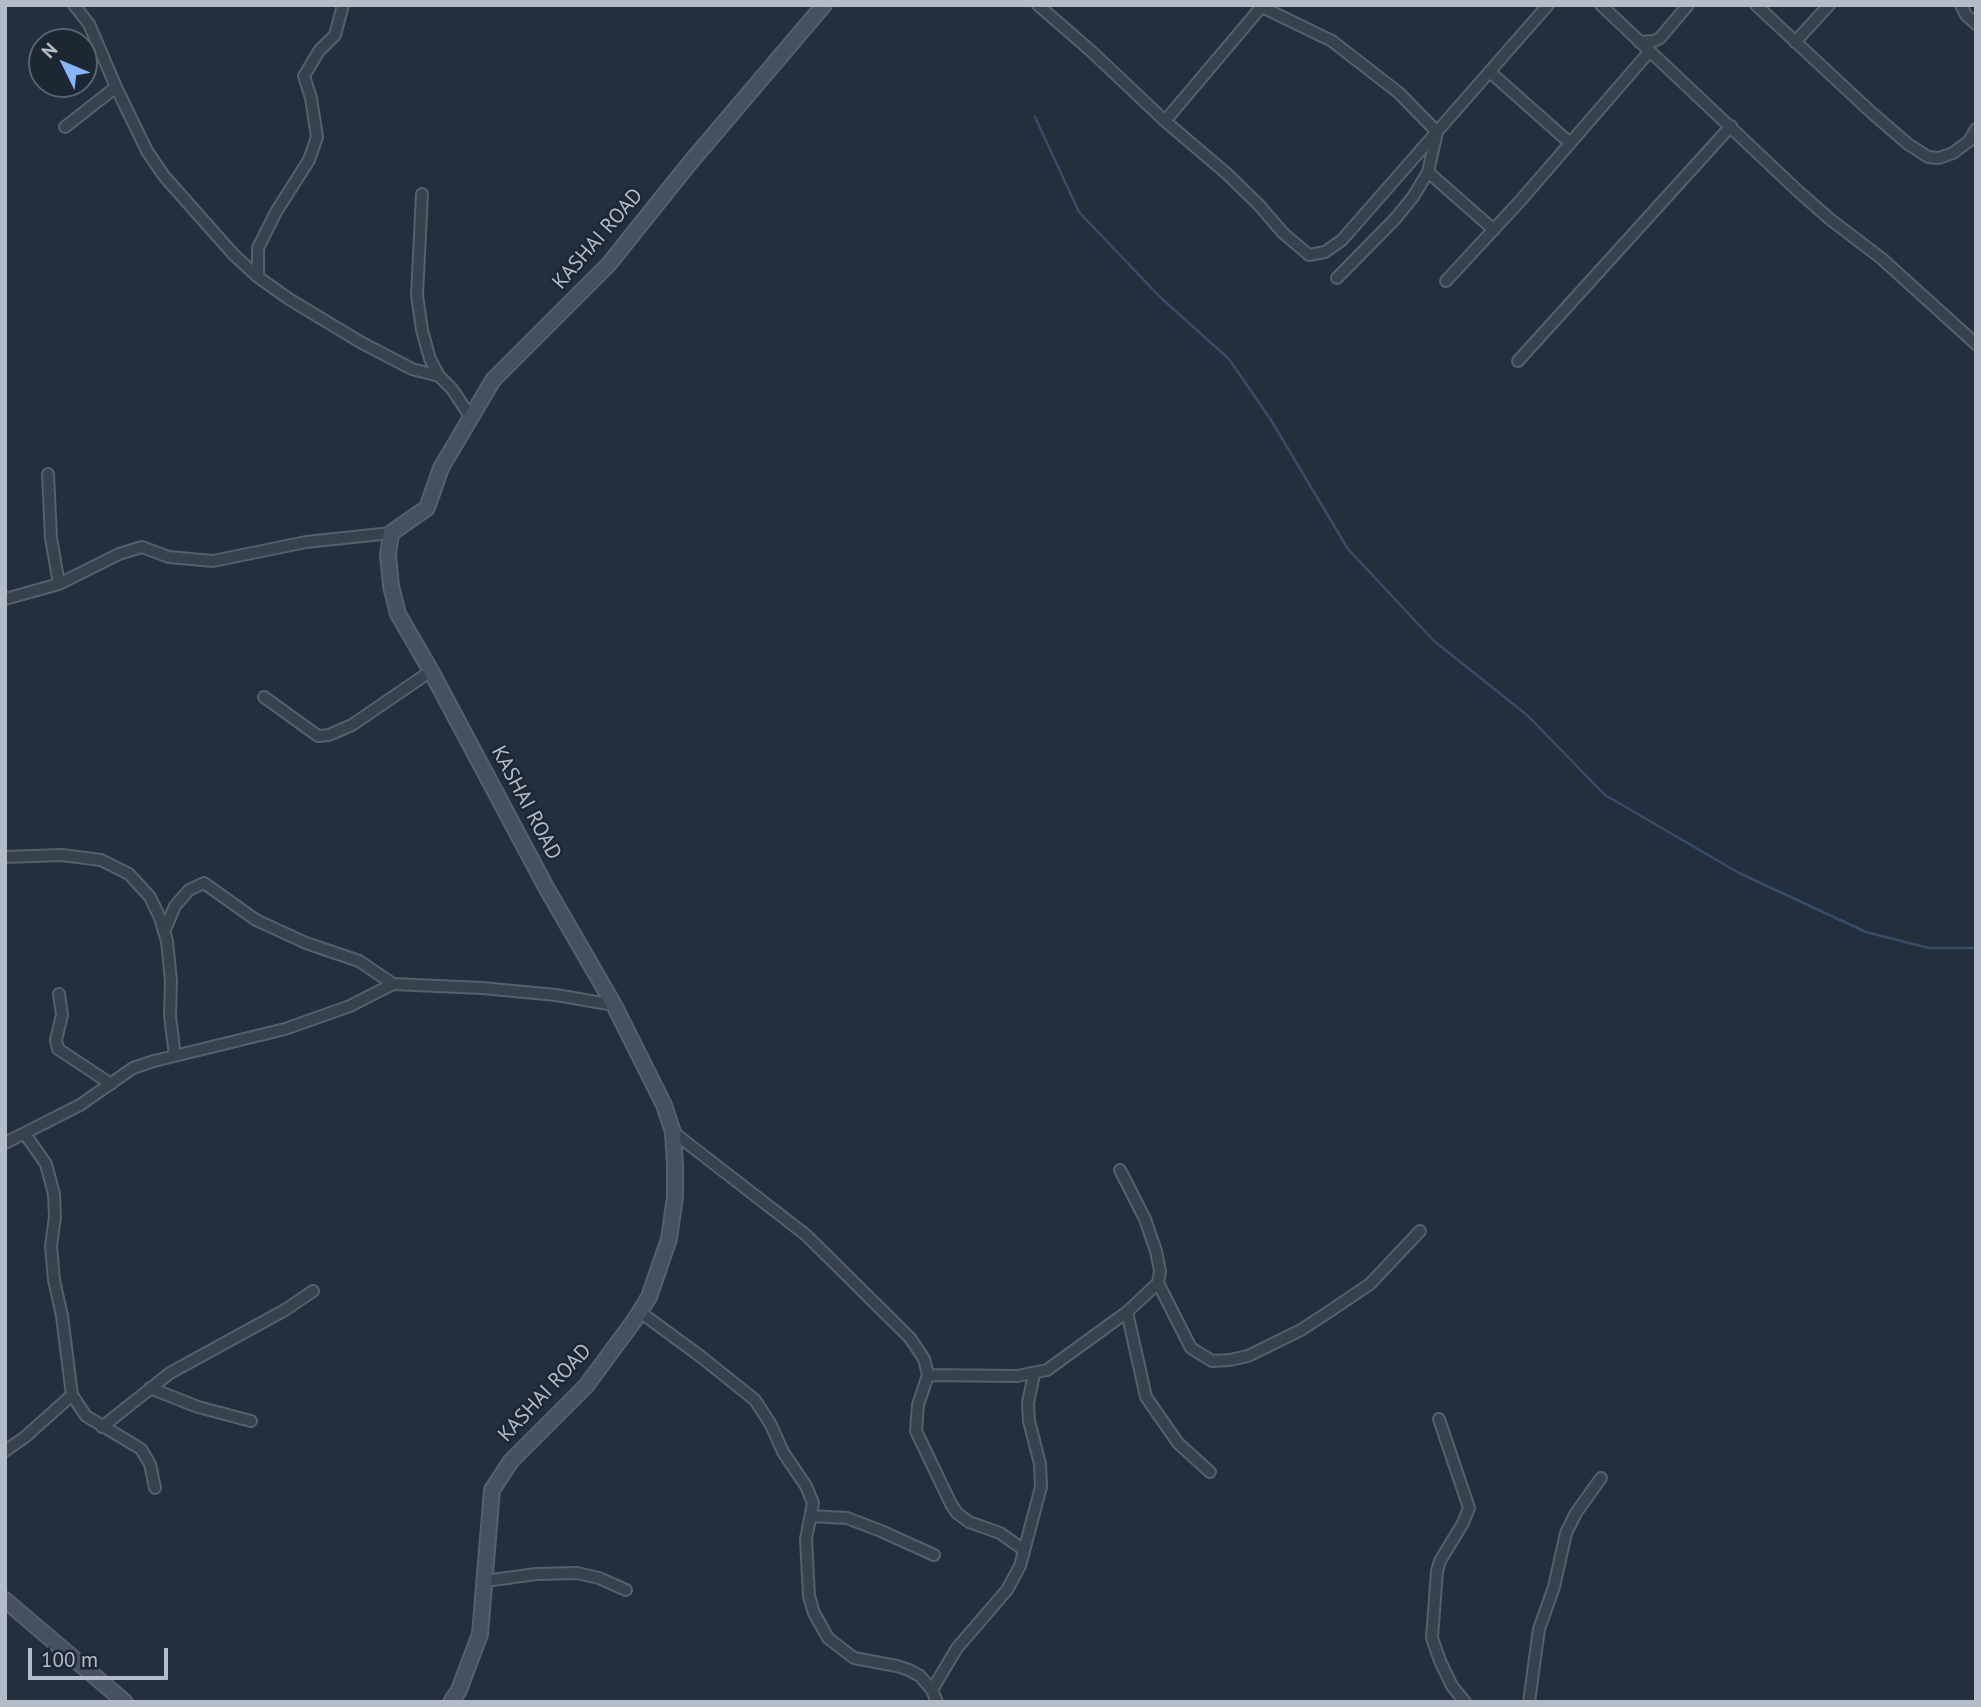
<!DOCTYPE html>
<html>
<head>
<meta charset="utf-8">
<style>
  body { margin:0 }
  #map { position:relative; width:1981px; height:1707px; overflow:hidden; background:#242f3e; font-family:"PT Sans",sans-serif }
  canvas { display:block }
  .frame { position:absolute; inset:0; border:7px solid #b4bcc9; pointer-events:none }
  .north { position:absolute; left:28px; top:28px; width:70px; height:70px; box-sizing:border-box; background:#1d2633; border:2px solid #59626f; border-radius:50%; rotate:313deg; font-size:19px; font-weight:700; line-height:28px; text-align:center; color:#b4bcc9 }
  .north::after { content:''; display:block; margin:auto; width:24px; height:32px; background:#8ab4f8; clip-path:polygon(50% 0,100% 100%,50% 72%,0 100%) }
  .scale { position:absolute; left:28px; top:1648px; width:140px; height:32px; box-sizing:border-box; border:4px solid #b4bcc9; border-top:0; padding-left:9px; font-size:21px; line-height:24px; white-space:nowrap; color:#b4bcc9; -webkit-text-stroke:5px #1d2633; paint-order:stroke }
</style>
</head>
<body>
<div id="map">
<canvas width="1981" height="1707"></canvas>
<div class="frame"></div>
<div class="north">N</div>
<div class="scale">100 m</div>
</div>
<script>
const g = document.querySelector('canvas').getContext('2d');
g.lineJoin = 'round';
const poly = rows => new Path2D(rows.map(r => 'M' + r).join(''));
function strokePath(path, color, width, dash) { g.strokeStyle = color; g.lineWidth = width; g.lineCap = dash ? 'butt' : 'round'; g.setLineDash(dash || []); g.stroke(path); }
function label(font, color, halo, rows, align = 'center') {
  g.font = font + ' "PT Sans",sans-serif'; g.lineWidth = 5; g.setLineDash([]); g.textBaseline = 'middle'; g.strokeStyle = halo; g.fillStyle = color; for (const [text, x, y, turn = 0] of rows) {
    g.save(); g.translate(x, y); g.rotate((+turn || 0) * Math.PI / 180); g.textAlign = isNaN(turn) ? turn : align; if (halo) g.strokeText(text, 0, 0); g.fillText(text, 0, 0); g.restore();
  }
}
const stream = poly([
  [1035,117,1079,212,1160,297,1229,359,1271,420,1348,549,1434,641,1527,715,1605,795,1739,873,1866,932,1929,948,1976,948]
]);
const street = poly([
  [74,5,89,24,116,87,147,151,164,176,234,255,258,277,289,299,362,343,412,369,439,376],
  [1038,5,1091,51,1165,121,1226,173,1259,205,1283,233,1309,255,1325,252,1342,240,1548,5],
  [1601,5,1799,192,1831,220,1881,258,1976,344],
  [1756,5,1872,113,1908,144,1928,157,1939,158,1953,153,1969,141,1976,129],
  [1961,5,1966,15,1976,24],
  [1262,7,1332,41,1399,93,1437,132,1428,172,1413,197,1395,219,1337,278],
  [1639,42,1654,41,1660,38,1688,5],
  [1795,42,1829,5],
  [1490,72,1570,143],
  [1165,121,1263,5],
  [65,127,116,87],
  [1428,172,1494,230],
  [422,194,417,295,422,330,430,359,439,376,452,389,470,416],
  [258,277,258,248,276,212,309,160,317,137,311,98,304,76,319,51,335,35,343,5],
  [1446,281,1521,200,1650,51],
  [1518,361,1731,126],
  [48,474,51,538,59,584],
  [5,599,59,584,119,554,142,547,169,557,213,561,306,542,391,533],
  [264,697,318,736,329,735,352,725,431,671],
  [5,857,62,855,101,860,129,874,150,897,160,918,167,941,171,981,170,1016,175,1056],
  [164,932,175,906,189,890,204,883,256,920,306,943,359,961,393,984],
  [59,994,62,1015,56,1040,58,1049,111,1084],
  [673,1132,806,1235,910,1338,924,1359,928,1375,918,1405,916,1431,951,1504,957,1513,969,1522,1000,1533,1024,1550],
  [25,1134,46,1164,54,1194,55,1217,51,1246,54,1280,62,1316,72,1395,86,1416,141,1449,150,1464,155,1488],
  [5,1143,80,1105,133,1068,154,1061,285,1029,350,1006,393,984,482,988,556,995,614,1005],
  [1158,1283,1191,1348,1212,1361,1230,1360,1248,1356,1301,1330,1330,1311,1370,1284,1420,1231],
  [640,1312,700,1356,755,1400,771,1425,783,1452,806,1486,813,1503,806,1539,809,1596,814,1613,828,1638,854,1658,897,1666,909,1670,920,1676,932,1690,937,1702],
  [1127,1312,1146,1397,1178,1443,1210,1472],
  [928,1375,1017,1376,1047,1370,1127,1312,1158,1283,1160,1271,1156,1251,1145,1219,1120,1170],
  [150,1388,198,1407,251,1421],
  [1439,1419,1469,1508,1463,1523,1440,1561,1437,1571,1432,1638,1440,1661,1452,1686,1465,1702],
  [102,1427,170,1373,285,1310,313,1291],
  [5,1451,25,1437,72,1395],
  [811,1516,847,1518,881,1531,934,1555],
  [485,1581,536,1574,577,1573,599,1578,626,1590],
  [932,1690,957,1648,1007,1590,1020,1566,1041,1487,1040,1464,1029,1421,1028,1403,1034,1374],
  [1529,1702,1539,1629,1554,1587,1566,1533,1576,1513,1601,1478]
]);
const secondary = poly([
  [5,1600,125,1702],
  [451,1702,459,1690,480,1634,492,1490,511,1461,586,1386,634,1321,649,1297,669,1239,675,1197,675,1166,673,1132,664,1105,614,1005,547,889,431,671,398,614,391,586,388,555,391,533,427,508,441,468,493,380,609,264,689,164,824,5]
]);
const streetNames = [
  ["KASHAI ROAD",598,239,-49],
  ["KASHAI ROAD",526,803,62],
  ["KASHAI ROAD",545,1393,-47]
];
strokePath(stream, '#394c67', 2.5);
strokePath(street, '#565f6c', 14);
strokePath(secondary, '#565f6c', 18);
strokePath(street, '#38414e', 10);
strokePath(secondary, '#465061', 14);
label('21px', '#b4bcc9', '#1d2633', streetNames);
</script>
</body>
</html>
